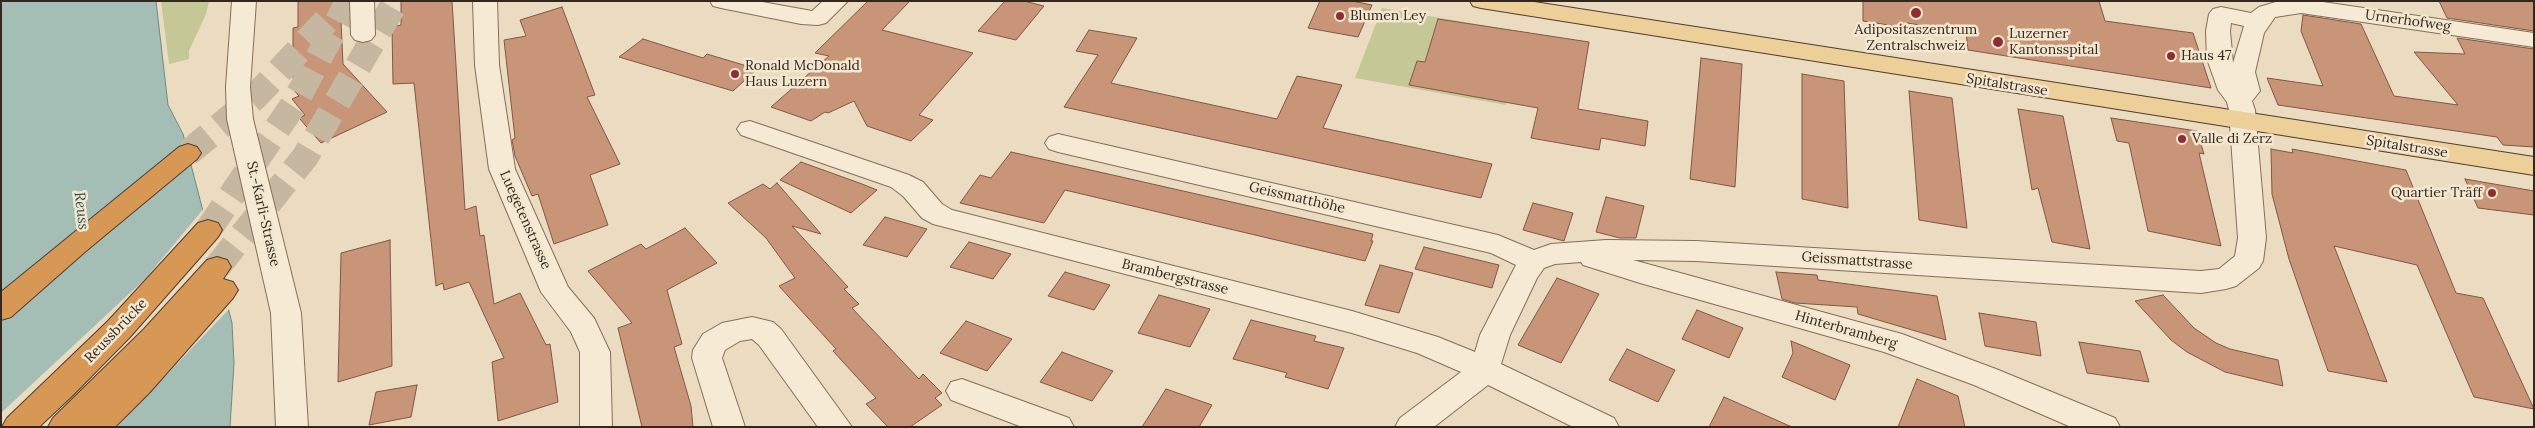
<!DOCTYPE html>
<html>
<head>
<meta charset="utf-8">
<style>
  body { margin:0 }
  #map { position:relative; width:2535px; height:428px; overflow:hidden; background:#ebdcc1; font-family:Lora,serif }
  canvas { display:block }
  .frame { position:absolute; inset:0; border:2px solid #34271d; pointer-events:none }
</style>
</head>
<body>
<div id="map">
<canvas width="2535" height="428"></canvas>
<div class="frame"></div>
</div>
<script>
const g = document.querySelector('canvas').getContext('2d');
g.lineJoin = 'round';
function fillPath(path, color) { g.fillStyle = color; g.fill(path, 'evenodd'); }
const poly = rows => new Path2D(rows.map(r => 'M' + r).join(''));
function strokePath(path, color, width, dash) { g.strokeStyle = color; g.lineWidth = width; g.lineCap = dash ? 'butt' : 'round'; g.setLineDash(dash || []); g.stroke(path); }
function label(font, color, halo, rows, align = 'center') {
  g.font = font + ' Lora,serif'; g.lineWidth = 5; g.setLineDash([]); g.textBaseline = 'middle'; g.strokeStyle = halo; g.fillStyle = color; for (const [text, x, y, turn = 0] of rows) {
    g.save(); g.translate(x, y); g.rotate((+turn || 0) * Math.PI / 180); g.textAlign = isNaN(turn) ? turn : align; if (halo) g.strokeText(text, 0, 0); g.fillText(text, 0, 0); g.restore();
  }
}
const green = poly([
  [161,1,209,1,206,14,189,51,189,59,169,64],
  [1382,8,1523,32,1506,105,1355,78]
]);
const water = poly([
  [1,1,156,1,168,105,183,134,232,323,234,363,230,427,1,427,1,1]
]);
const pier = poly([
  [205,207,230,308,117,427,1,427,1,413,145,279]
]);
const building = poly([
  [298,1,340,1,343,64,387,112,321,143,299,118,305,115,292,99,299,96,292,88,299,85,293,78,293,28,298,27,298,1],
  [401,1,452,1,465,210,476,206,480,236,484,235,494,304,520,293,546,345,550,344,558,402,498,421,492,362,504,358,469,282,444,290,443,283,436,286,414,83,393,84,392,27,401,25,401,1],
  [868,1,910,1,882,30,973,53,919,115,933,120,911,141,867,126,854,101,828,113,825,112,811,121,771,107,829,56,815,53,868,1],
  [1005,1,1024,1,1044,6,1016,40,978,31,1005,1],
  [1320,1,1352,1,1372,5,1358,37,1308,28,1320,1],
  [1863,1,2099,1,2105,21,2193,33,2211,88,1968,50,1966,32,1907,23,1908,28,1863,21,1863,1],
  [2439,1,2534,1,2534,31,2447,18,2439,1],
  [562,7,595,95,587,97,620,164,590,175,608,225,554,244,538,194,532,196,515,156,512,140,515,138,504,40,526,36,520,20,562,7],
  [2303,15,2361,24,2394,96,2458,105,2414,52,2465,54,2457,38,2534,49,2534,147,2503,145,2497,137,2278,105,2267,78,2323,86,2301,31,2303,15],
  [1438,19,1589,42,1578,109,1648,121,1645,146,1601,138,1599,150,1531,138,1538,108,1409,85,1417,61,1425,62,1438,19],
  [1089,30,1137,38,1111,83,1277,119,1297,76,1342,85,1323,128,1492,164,1481,198,1064,107,1098,55,1076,51,1089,30],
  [643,39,703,58,707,54,757,69,733,91,619,57,643,39],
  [1701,58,1742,64,1735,187,1690,179,1701,58],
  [1802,74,1844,81,1848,208,1802,199,1802,74],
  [1909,91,1952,98,1967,228,1919,220,1909,91],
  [2018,109,2063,116,2090,249,2052,242,2038,188,2032,190,2018,109],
  [2111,118,2197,131,2204,154,2199,153,2221,246,2148,231,2129,143,2117,141,2111,118],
  [2271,149,2293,153,2292,149,2406,170,2456,293,2483,298,2534,409,2474,397,2417,265,2334,246,2387,382,2328,371,2289,259,2272,194,2271,149],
  [1011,152,1373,234,1371,241,1373,241,1365,261,1065,190,1044,223,960,203,980,175,991,178,1011,152],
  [801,162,862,184,877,190,851,213,780,180,801,162],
  [2465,179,2534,191,2534,215,2478,208,2465,179],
  [777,183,821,234,792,226,848,287,844,289,859,304,852,308,919,379,923,374,942,393,935,398,942,405,910,427,888,427,866,404,876,398,833,351,836,349,779,286,795,278,766,238,728,203,763,184,770,189,777,183],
  [1606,197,1644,206,1636,238,1620,238,1596,232,1606,197],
  [1533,203,1573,213,1564,241,1523,230,1533,203],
  [885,217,927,229,907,257,863,245,885,217],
  [685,228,717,263,667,290,682,344,674,347,691,406,693,427,642,427,618,328,632,323,588,271,641,244,646,249,685,228],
  [390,240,392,366,338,382,341,253,390,240],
  [969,242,1011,254,993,279,950,267,969,242],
  [1424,247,1499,265,1492,288,1415,269,1424,247],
  [1380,265,1413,273,1399,313,1365,305,1380,265],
  [1065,272,1110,285,1094,310,1048,296,1065,272],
  [1776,272,1817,275,1818,280,1937,296,1946,340,1858,314,1857,307,1795,303,1782,299,1776,272],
  [1557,278,1599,294,1561,363,1518,345,1557,278],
  [1159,295,1210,309,1190,347,1138,333,1159,295],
  [2163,295,2194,328,2216,343,2230,349,2278,360,2283,386,2225,372,2187,352,2171,340,2135,301,2163,295],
  [1697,310,1743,328,1729,358,1682,339,1697,310],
  [1979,313,2036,322,2041,356,1985,346,1979,313],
  [1251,320,1316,336,1314,341,1344,348,1328,389,1285,377,1287,373,1233,359,1251,320],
  [966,321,1012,339,987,371,940,353,966,321],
  [1791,341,1850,365,1835,400,1782,377,1793,353,1791,341],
  [2079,342,2140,351,2149,382,2087,373,2079,342],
  [1627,349,1675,370,1658,402,1609,380,1627,349],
  [1062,352,1113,371,1092,401,1040,382,1062,352],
  [1917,379,1958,396,1965,427,1898,427,1917,379],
  [417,385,411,417,369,425,376,392,417,385],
  [1166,389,1212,405,1199,427,1142,427,1166,389],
  [1724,397,1792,427,1709,427,1724,397]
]);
const highwayTunnel = poly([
  [188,153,255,97,329,18],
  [208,230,294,104,349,1],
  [217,267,305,157,396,1]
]);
const minor = poly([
  [232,1,256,1,250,87,253,119,301,313,308,427,276,427,271,313,227,119,226,87,232,1],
  [350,1,374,1,375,35,371,40,363,42,355,40,351,35,350,1],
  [473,1,497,1,499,65,515,169,568,287,594,318,610,352,612,427,580,427,580,352,571,332,541,292,489,169,475,65,473,1],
  [710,1,757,1,812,11,823,1,848,1,826,23,818,25,801,24,721,8,713,6,710,1],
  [2279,1,2316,1,2534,33,2534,47,2301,13,2275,17,2264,33,2255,72,2260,91,2252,101,2255,110,2266,238,2263,261,2259,268,2236,286,2226,289,2201,293,1696,261,1633,260,1902,334,1996,369,2115,418,2120,427,2071,427,1974,385,1884,352,1640,283,1583,265,1581,262,1555,264,1544,268,1537,278,1510,335,1501,364,1614,418,1619,427,1573,427,1488,385,1434,427,1395,427,1400,418,1461,372,1417,353,1352,333,933,224,922,218,903,196,891,187,741,135,737,129,741,123,750,121,909,175,923,182,942,204,952,210,1352,311,1438,337,1475,352,1480,335,1516,265,1491,253,1058,152,1049,149,1045,143,1049,137,1058,134,1498,235,1534,250,1551,244,1606,240,1696,241,2201,271,2219,269,2235,256,2238,238,2229,110,2227,102,2218,90,2207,59,2206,31,2209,14,2213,9,2221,7,2251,13,2259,7,2279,1],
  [2231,23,2244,26,2233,63,2230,31,2231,23],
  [752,317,773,322,781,329,852,427,818,427,759,345,752,339,740,341,725,350,722,358,745,427,713,427,692,358,693,350,703,334,722,323,752,317],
  [962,379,1069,418,1074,427,1022,427,951,400,946,391,951,382,962,379]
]);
const major = poly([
  [1470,1,1528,1,2534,157,2534,175,1481,8,1473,6,1470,1]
]);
const highway = poly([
  [188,144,197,147,201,153,197,159,86,251,11,317,1,320,1,292,179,147,188,144],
  [208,220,218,223,222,230,218,237,130,337,73,395,39,427,2,427,7,418,108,321,198,223,208,220],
  [217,257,227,260,231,267,223,279,233,282,238,290,233,298,150,392,115,427,48,427,53,418,144,329,207,260,217,257]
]);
const markers = [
  [1916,13,6,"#8f2d33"],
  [1340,16,5,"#8f2d33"],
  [1998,42,6,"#8f2d33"],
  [2171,56,5,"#8f2d33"],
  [735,74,5,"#8f2d33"],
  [2182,139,5,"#8f2d33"],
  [2492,193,5,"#8f2d33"]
];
const poiNames = [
  ["Blumen Ley",1350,16],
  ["Adipositaszentrum",1916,30,"center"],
  ["Zentralschweiz",1916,46,"center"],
  ["Luzerner",2009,34],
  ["Kantonsspital",2009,50],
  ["Haus 47",2181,56],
  ["Ronald McDonald",745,66],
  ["Haus Luzern",745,82],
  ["Valle di Zerz",2192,139],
  ["Quartier Träff",2482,193,"right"]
];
const streetNames = [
  ["Urnerhofweg",2408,21,8],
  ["Spitalstrasse",2007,85,9],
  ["Spitalstrasse",2407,147,9],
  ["Geissmatthöhe",1297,198,13],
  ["St.-Karli-Strasse",263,214,77],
  ["Luegetenstrasse",525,220,66],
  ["Geissmattstrasse",1857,261,4],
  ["Brambergstrasse",1175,277,14],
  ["Hinterbramberg",1846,330,16],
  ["Reussbrücke",116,331,-46]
];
const waterNames = [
  ["Reuss",81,211,83]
];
fillPath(green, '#c5c896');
fillPath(water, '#a4beb5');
strokePath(water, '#6b8b81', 1);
fillPath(pier, '#ebdcc1');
fillPath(building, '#c89579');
strokePath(building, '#825741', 1);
strokePath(highwayTunnel, '#c6b8a0', 27, [27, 14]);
strokePath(minor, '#846e5a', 2);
strokePath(major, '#513d2e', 2);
strokePath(highway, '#513d2e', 2);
fillPath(minor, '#f7ead4');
fillPath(major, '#edcf9a');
fillPath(highway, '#d79755');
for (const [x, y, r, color] of markers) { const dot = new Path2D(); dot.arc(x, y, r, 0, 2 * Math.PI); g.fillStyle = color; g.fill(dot); strokePath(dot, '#f3e7d0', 2); }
label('14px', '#34271d', '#f3e7d0', poiNames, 'left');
label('14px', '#34271d', '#f3e7d0', streetNames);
label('italic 15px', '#2d534f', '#f3e7d0', waterNames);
</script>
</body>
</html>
